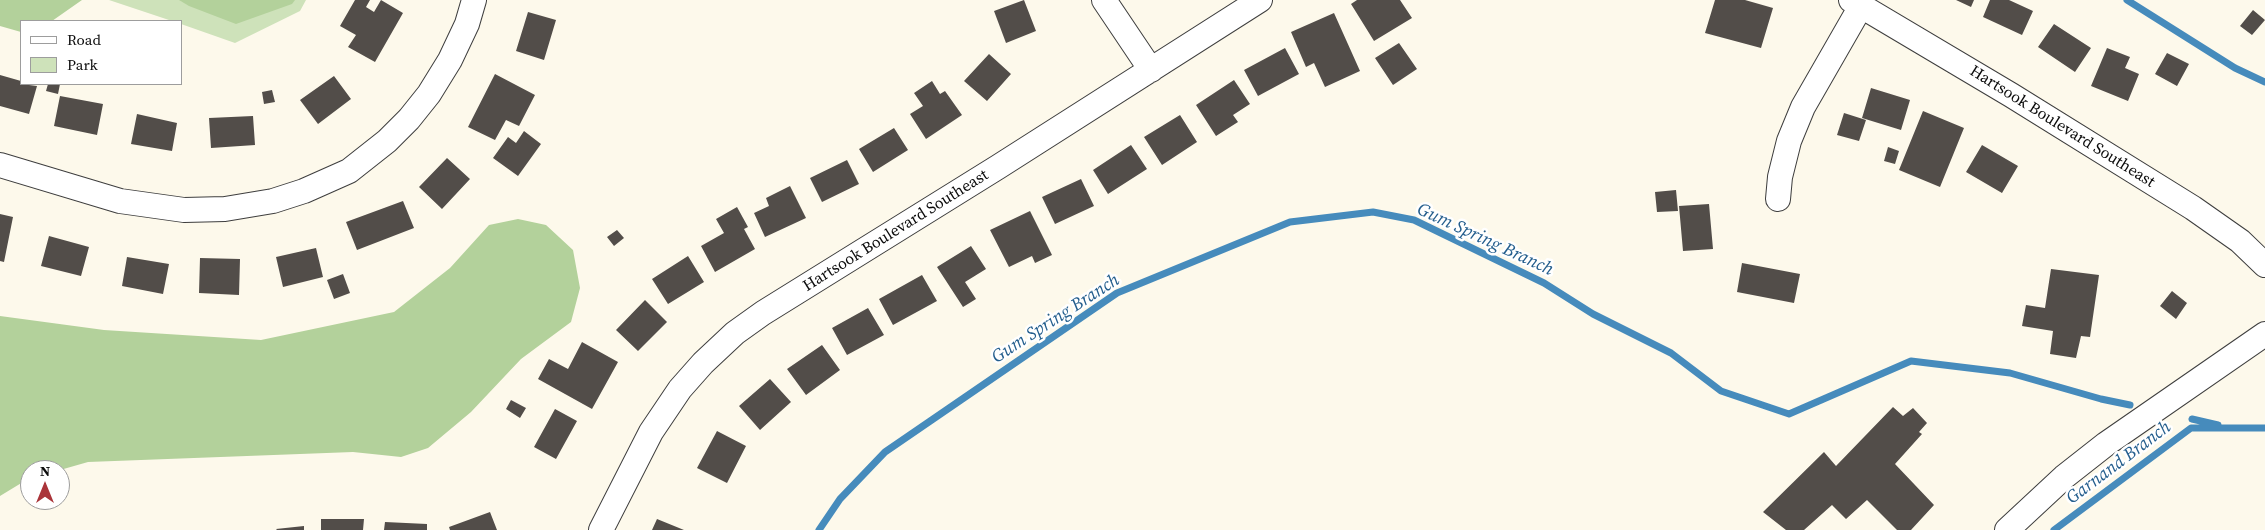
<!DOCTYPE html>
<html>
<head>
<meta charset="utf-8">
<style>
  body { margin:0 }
  #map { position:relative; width:2265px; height:530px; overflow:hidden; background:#fdf9eb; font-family:"Source Serif 4",serif }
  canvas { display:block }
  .legend { position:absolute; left:20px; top:20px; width:162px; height:65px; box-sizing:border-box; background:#fff; border:1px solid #9d9d9d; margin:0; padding:6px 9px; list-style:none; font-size:15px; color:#0b0b0b }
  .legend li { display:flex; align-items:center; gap:10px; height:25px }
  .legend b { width:25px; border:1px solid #9d9d9d }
  .north { position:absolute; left:20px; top:460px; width:50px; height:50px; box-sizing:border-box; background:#fff; border:1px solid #9d9d9d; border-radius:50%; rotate:0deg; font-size:14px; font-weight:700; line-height:20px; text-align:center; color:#0b0b0b }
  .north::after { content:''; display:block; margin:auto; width:18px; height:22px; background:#aa3439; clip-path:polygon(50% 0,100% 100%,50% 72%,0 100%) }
</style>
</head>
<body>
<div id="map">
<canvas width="2265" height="530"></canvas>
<ul class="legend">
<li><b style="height:6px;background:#fff"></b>Road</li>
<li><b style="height:14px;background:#cee2ba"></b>Park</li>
</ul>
<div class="north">N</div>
</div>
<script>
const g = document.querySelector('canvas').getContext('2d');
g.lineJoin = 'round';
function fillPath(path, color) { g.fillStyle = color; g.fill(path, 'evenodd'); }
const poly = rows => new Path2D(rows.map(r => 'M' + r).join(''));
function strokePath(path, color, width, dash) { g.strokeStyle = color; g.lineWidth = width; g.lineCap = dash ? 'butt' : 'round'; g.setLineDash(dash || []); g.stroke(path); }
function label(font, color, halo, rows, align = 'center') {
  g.font = font + ' "Source Serif 4",serif'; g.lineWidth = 5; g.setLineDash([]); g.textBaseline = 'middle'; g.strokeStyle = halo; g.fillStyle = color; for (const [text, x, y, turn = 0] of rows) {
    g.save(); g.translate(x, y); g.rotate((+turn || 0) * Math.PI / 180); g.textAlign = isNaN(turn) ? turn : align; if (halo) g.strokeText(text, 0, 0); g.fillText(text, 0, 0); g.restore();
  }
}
const green = poly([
  [109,0,306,0,300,11,235,43,181,24,181,21,172,21]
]);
const forest = poly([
  [0,0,82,0,52,21,21,21,21,32,0,26],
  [179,0,295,0,292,4,236,24,189,6],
  [518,219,546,225,573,250,580,288,571,322,521,359,471,412,428,448,401,457,353,452,88,462,60,470,30,470,30,479,23,482,0,496,0,316,104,330,261,340,394,312,450,268,489,225]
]);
const stream = poly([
  [2127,0,2235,68,2265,82],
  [2192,419,2218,425],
  [819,530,840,499,885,452,1117,293,1290,222,1373,212,1414,220,1544,283,1593,314,1671,353,1721,391,1789,414,1911,361,2010,373,2101,399,2130,405],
  [2054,530,2191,428,2265,428]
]);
const building = poly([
  [355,0,370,0,366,7,374,12,381,0,403,13,375,62,348,47,356,35,340,26],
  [1024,0,1036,31,1006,43,994,11],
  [1357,0,1400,0,1412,18,1374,41,1351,4],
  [1715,0,1745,0,1773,8,1761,48,1705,33],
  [1956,0,1974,0,1971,7],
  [1990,0,2009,0,2033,11,2022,35,1983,17],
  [2253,10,2265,20,2252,35,2240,26],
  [528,12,556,20,544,60,516,51],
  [1334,13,1360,71,1325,87,1314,63,1306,67,1291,32],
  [2054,24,2091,48,2075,72,2038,47],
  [1399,43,1417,69,1393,85,1375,58],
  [1285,48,1299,74,1258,96,1244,70],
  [2107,48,2130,57,2125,68,2139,74,2128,101,2091,86],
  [2167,53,2189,64,2177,86,2155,74],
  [989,54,1011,74,987,101,964,81],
  [495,74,535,95,519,126,506,120,495,140,468,127],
  [0,75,21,81,21,84,37,86,29,114,0,106],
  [334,76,351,99,318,124,300,100],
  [1234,80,1250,104,1233,115,1238,122,1216,136,1196,105],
  [932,81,940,94,945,91,962,115,926,139,910,114,923,106,914,93],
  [48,84,60,84,58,94,46,91],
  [1871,88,1910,100,1901,130,1862,118],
  [272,90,275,102,264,104,262,92],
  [60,96,103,104,97,135,54,126],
  [1923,111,1964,128,1940,187,1899,170],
  [1844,113,1866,120,1859,141,1837,135],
  [137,114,177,123,172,151,131,144],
  [1180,115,1197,142,1162,165,1144,137],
  [253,116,255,145,211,148,209,118],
  [894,128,908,150,873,172,859,149],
  [524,131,541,144,518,176,493,158,508,137,516,143],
  [1131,145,1147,169,1108,194,1093,170],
  [1982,145,2018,166,2002,193,1966,172],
  [1888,147,1899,151,1895,164,1884,161],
  [447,158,470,179,442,209,419,187],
  [847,160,859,184,822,202,810,178],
  [1081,179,1094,206,1055,224,1042,197],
  [790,186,806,218,765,237,754,213,769,206,766,198],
  [1676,190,1678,211,1657,212,1655,192],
  [403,201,414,228,357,250,346,222],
  [1709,204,1713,249,1683,251,1679,206],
  [737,207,748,227,744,229,755,249,715,272,701,246,724,233,716,219],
  [1030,211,1052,255,1035,263,1032,256,1009,267,990,230],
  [0,214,13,217,4,262,0,261],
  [617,230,624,238,614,246,607,237],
  [49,236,89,247,81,276,41,266],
  [971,246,986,269,965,282,976,299,963,307,937,267],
  [316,248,323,277,283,287,276,257],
  [688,256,704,282,668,304,652,279],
  [127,257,169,264,163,294,122,286],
  [200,258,240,259,239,295,199,293],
  [1742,263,1800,274,1794,303,1737,292],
  [2051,269,2099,275,2090,337,2081,336,2076,358,2050,354,2053,331,2022,326,2026,305,2045,308],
  [343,274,350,293,334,299,327,280],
  [922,275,937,301,893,325,879,299],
  [2172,291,2187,303,2176,319,2160,306],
  [645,300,667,322,638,351,616,330],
  [868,308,884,335,847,355,832,328],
  [582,342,618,362,592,409,538,379,549,359,568,369],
  [822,345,840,370,806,395,787,369],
  [770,379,791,402,760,430,739,406],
  [511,400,526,408,520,418,506,409],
  [1893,407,1903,416,1913,408,1927,423,1919,432,1922,434,1895,464,1934,505,1911,530,1897,530,1867,500,1846,519,1832,505,1804,530,1786,530,1763,512,1824,452,1836,466],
  [555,409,577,421,556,459,534,447],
  [717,431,746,446,727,483,697,468],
  [490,512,497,530,450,530,449,527],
  [321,519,364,519,363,530,321,530],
  [657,519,684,530,652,530],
  [385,522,427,524,427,530,384,530],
  [304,526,304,530,277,530,276,529]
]);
const minor = poly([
  [1104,0,1151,70],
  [1851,0,2011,95,2193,208,2240,241,2265,265],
  [0,165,120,201,184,210,225,209,273,201,304,191,349,171,387,141,409,119,429,94,450,60,467,24,474,0],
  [1778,199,1780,177,1789,141,1803,107,1861,6],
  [601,530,651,432,680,389,703,363,735,333,763,313,998,167,1260,0],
  [2007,530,2064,477,2106,444,2265,334]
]);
const streetNames = [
  ["Hartsook Boulevard Southeast",2062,127,32],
  ["Hartsook Boulevard Southeast",896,231,-32]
];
const waterNames = [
  ["Gum Spring Branch",1485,240,25],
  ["Gum Spring Branch",1056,319,-33],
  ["Garnand Branch",2119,463,-37]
];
fillPath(green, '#cee2ba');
fillPath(forest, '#b3d19b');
strokePath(stream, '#468bbc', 7);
fillPath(building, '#524d49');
strokePath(minor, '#3e3e3e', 26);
strokePath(minor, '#fff', 24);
label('16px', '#0b0b0b', '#fff', streetNames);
label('italic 18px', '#245e8d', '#fff', waterNames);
</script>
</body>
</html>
